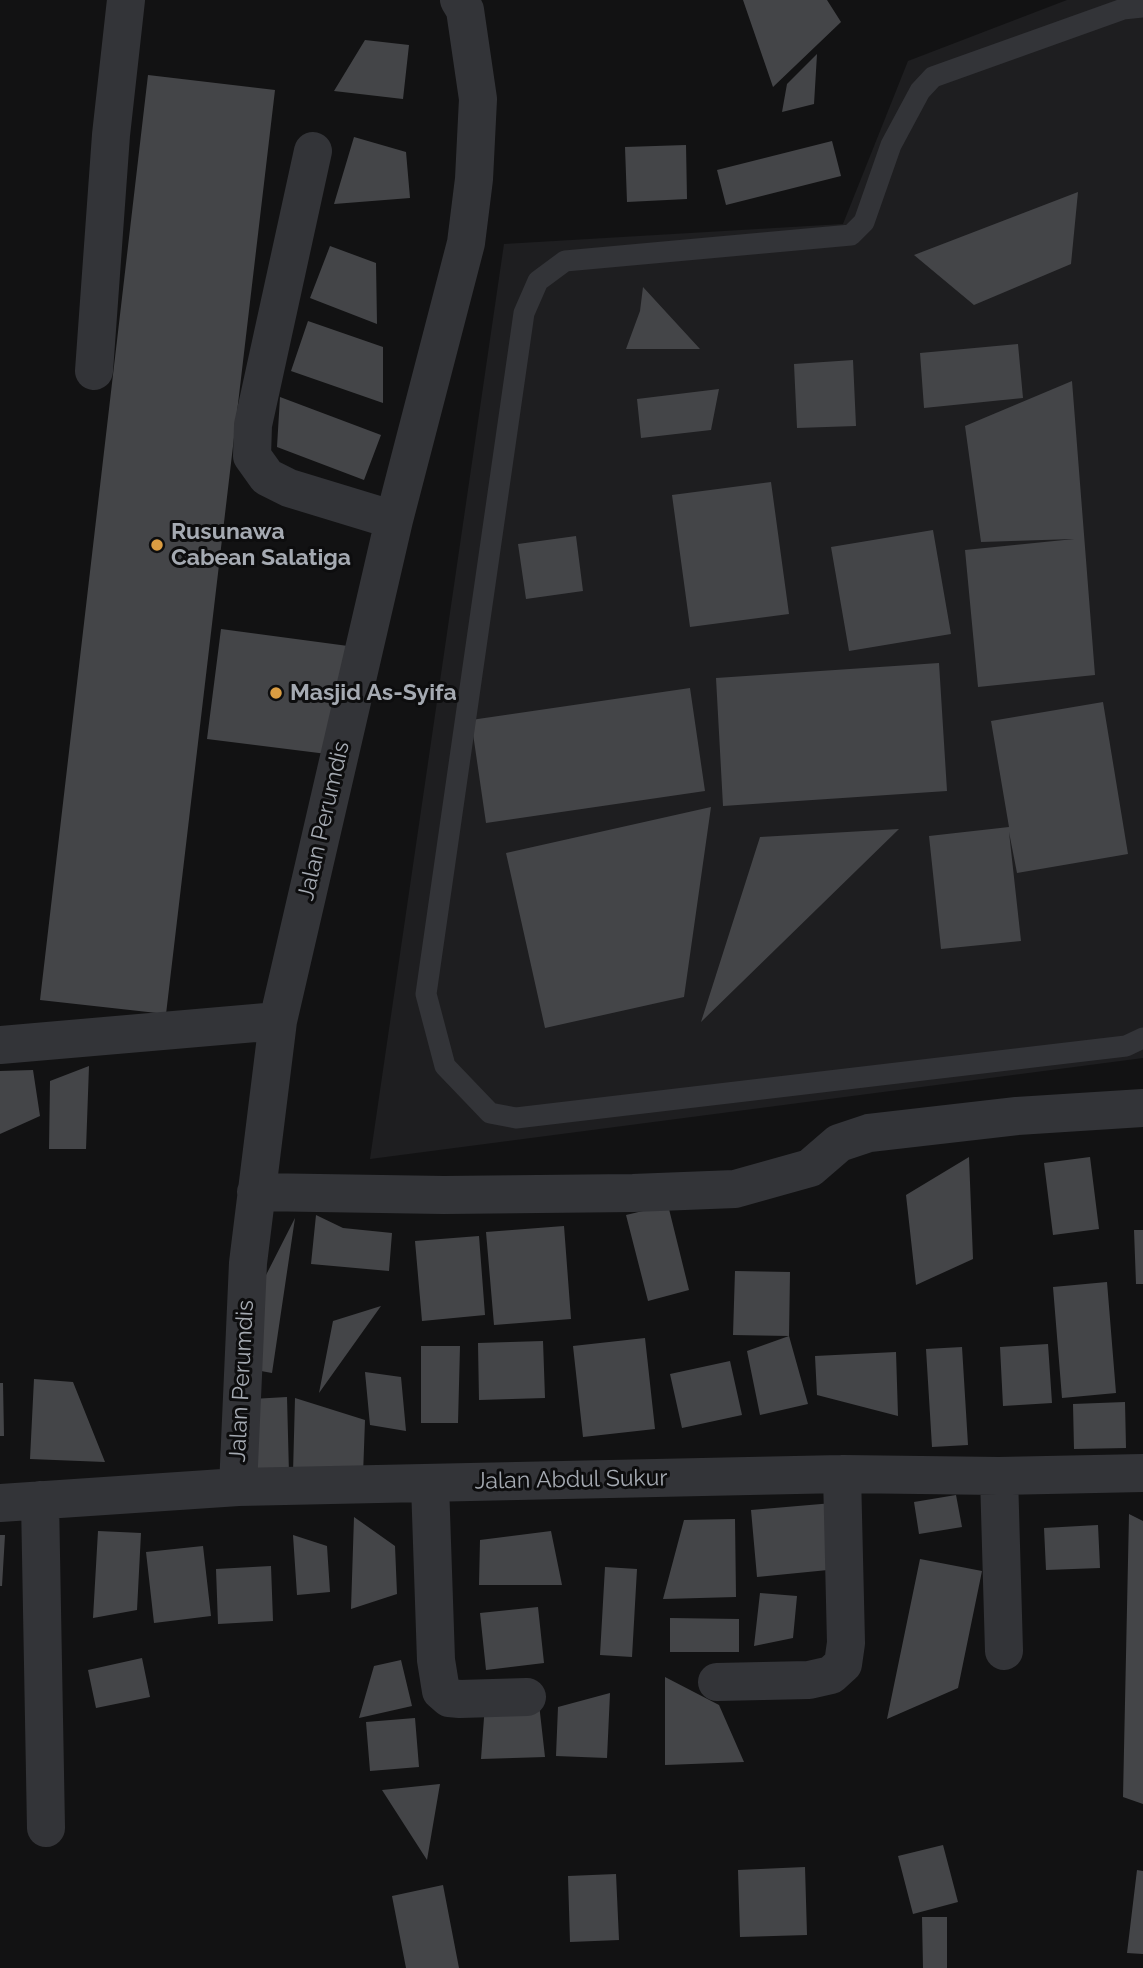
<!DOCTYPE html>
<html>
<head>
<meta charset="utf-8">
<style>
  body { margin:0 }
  canvas { display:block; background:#121213 }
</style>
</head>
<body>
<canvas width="1143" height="1968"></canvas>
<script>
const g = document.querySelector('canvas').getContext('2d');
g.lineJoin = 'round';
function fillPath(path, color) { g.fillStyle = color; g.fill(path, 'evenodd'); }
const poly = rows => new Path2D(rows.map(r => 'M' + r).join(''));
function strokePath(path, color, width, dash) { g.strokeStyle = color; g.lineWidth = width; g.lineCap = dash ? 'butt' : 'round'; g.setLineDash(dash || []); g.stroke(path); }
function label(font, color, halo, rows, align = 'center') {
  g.font = font + ' Raleway,sans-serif'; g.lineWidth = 6; g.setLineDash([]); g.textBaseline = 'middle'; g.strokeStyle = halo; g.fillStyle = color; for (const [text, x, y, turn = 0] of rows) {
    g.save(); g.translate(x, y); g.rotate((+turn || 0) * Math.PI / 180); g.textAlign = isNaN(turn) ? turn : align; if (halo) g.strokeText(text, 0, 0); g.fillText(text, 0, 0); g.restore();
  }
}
const built = poly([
  [1067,0,1143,0,1143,1058,370,1159,504,244,843,224,908,61]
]);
const building = poly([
  [743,0,827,0,841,22,773,87],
  [365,40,409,45,403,99,334,91],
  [817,54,814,104,782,112,787,84],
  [148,75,275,90,166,1014,40,1000],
  [354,137,406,152,410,198,334,204],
  [832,141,841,176,726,205,717,170],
  [686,145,687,199,627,202,625,147],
  [1078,192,1071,264,974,305,914,255],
  [330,246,376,263,377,324,310,298],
  [643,287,700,349,626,349,640,311],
  [308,321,383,347,383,403,291,371],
  [1018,344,1023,398,924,408,920,353],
  [853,360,856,426,797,428,794,364],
  [1072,381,1095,675,978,687,965,550,1074,539,981,542,965,426],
  [719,389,711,430,641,438,637,399],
  [280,397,381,435,364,480,277,447],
  [771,482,789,614,690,627,672,495],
  [933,530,951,634,849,651,831,547],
  [576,536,583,591,526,599,518,544],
  [221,629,348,646,327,754,207,739],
  [939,663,947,791,723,806,716,678],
  [690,688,705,791,486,823,471,720],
  [1103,702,1128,854,1017,873,1009,832,1021,941,941,949,929,836,1009,827,991,721],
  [711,807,684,997,545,1028,506,853],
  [899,829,701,1022,760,837],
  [89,1066,86,1149,49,1149,50,1081],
  [33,1070,40,1116,0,1134,0,1071],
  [969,1157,973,1259,916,1285,906,1195],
  [1090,1157,1099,1229,1053,1235,1044,1163],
  [668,1205,689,1290,648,1301,626,1215],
  [316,1215,343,1228,392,1233,389,1271,311,1264],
  [295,1218,272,1373,250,1369,263,1281],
  [564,1226,571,1319,494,1325,486,1232],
  [1134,1230,1143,1230,1143,1284,1136,1284],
  [479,1236,485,1315,422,1321,415,1241],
  [735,1271,790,1272,789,1336,733,1335],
  [1107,1282,1116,1393,1062,1398,1053,1287],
  [381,1306,319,1393,333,1321],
  [789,1336,808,1404,760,1415,747,1351],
  [645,1338,655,1429,583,1437,573,1346],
  [543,1341,545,1398,479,1400,478,1343],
  [1048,1344,1052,1403,1003,1406,1000,1347],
  [421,1346,460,1346,458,1423,421,1423],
  [962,1347,968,1445,932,1447,926,1349],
  [896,1352,898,1416,817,1395,815,1356],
  [730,1361,742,1415,682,1428,670,1374],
  [365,1372,401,1377,406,1431,370,1425],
  [34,1379,73,1382,105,1462,30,1459],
  [0,1383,3,1383,4,1436,0,1436],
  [287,1397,289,1474,255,1476,252,1399],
  [295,1398,365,1420,363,1475,293,1473],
  [1125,1402,1126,1448,1074,1449,1073,1404],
  [956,1495,962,1527,919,1534,914,1502],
  [833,1503,838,1569,757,1577,751,1510],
  [1129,1514,1143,1521,1143,1804,1123,1797],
  [354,1517,395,1546,397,1594,351,1609],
  [735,1519,736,1597,663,1599,684,1520],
  [1098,1525,1100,1568,1046,1570,1044,1528],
  [98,1531,141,1533,137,1610,93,1618],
  [551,1531,562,1585,479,1585,480,1540],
  [0,1535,5,1535,2,1586,0,1586],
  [293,1535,327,1546,330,1592,297,1595],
  [203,1546,211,1616,154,1623,146,1552],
  [920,1559,982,1571,958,1688,887,1719],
  [271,1566,273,1621,218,1624,216,1569],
  [605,1567,637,1569,632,1657,600,1655],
  [760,1593,797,1596,793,1638,754,1646],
  [538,1607,544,1663,486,1670,480,1613],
  [670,1618,739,1619,739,1652,670,1652],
  [142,1658,150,1697,96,1708,88,1670],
  [401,1660,412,1706,359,1718,374,1666],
  [665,1677,719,1705,744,1762,665,1765],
  [610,1693,607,1758,556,1756,558,1707],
  [485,1704,539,1704,545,1757,481,1759],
  [415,1718,419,1767,370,1771,366,1722],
  [440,1784,427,1860,382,1790],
  [943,1845,958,1902,913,1914,898,1856],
  [805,1867,807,1935,740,1937,738,1870],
  [1137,1870,1143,1871,1143,1954,1127,1953],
  [616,1874,619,1940,570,1942,568,1876],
  [443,1885,459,1968,406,1968,392,1896],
  [922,1917,947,1917,947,1968,923,1968]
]);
const lane = poly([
  [1143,7,1123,9,933,77,920,91,891,145,864,222,851,235,565,261,538,281,524,313,426,994,445,1066,490,1113,516,1118,1126,1046,1143,1038]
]);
const street = poly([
  [313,151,253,425,252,456,267,477,289,488,394,520],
  [94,371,111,135,126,0],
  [0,1045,278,1021],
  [256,1192,444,1195,633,1193,735,1189,810,1168,839,1143,869,1133,1017,1116,1143,1108],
  [999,1476,1004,1651],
  [430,1484,436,1660,441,1691,449,1698,460,1699,527,1697],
  [238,1487,248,1263,278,1021,394,520,466,243,474,179,478,99,465,10,459,0],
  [40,1500,46,1828],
  [0,1503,238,1487,842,1474,999,1476,1143,1473],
  [717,1682,809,1680,831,1675,843,1664,846,1643,842,1474]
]);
const markers = [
  [157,545,7,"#db9d42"],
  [276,693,7,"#db9d42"]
];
const poiNames = [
  ["Rusunawa",171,532],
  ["Cabean Salatiga",171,558],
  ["Masjid As-Syifa",290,693]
];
const streetNames = [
  ["Jalan Perumdis",324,821,-77],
  ["Jalan Perumdis",242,1381,-87],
  ["Jalan Abdul Sukur",571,1480,-1]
];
fillPath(built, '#1e1e20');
fillPath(building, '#444548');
strokePath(lane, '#333438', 21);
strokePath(street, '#333438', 38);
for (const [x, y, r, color] of markers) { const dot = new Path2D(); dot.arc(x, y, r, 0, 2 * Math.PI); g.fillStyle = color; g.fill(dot); strokePath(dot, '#0d0d0e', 2.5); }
label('bold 23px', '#a5aab2', '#0d0d0e', poiNames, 'left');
label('23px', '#a5aab2', '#0d0d0e', streetNames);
</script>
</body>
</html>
